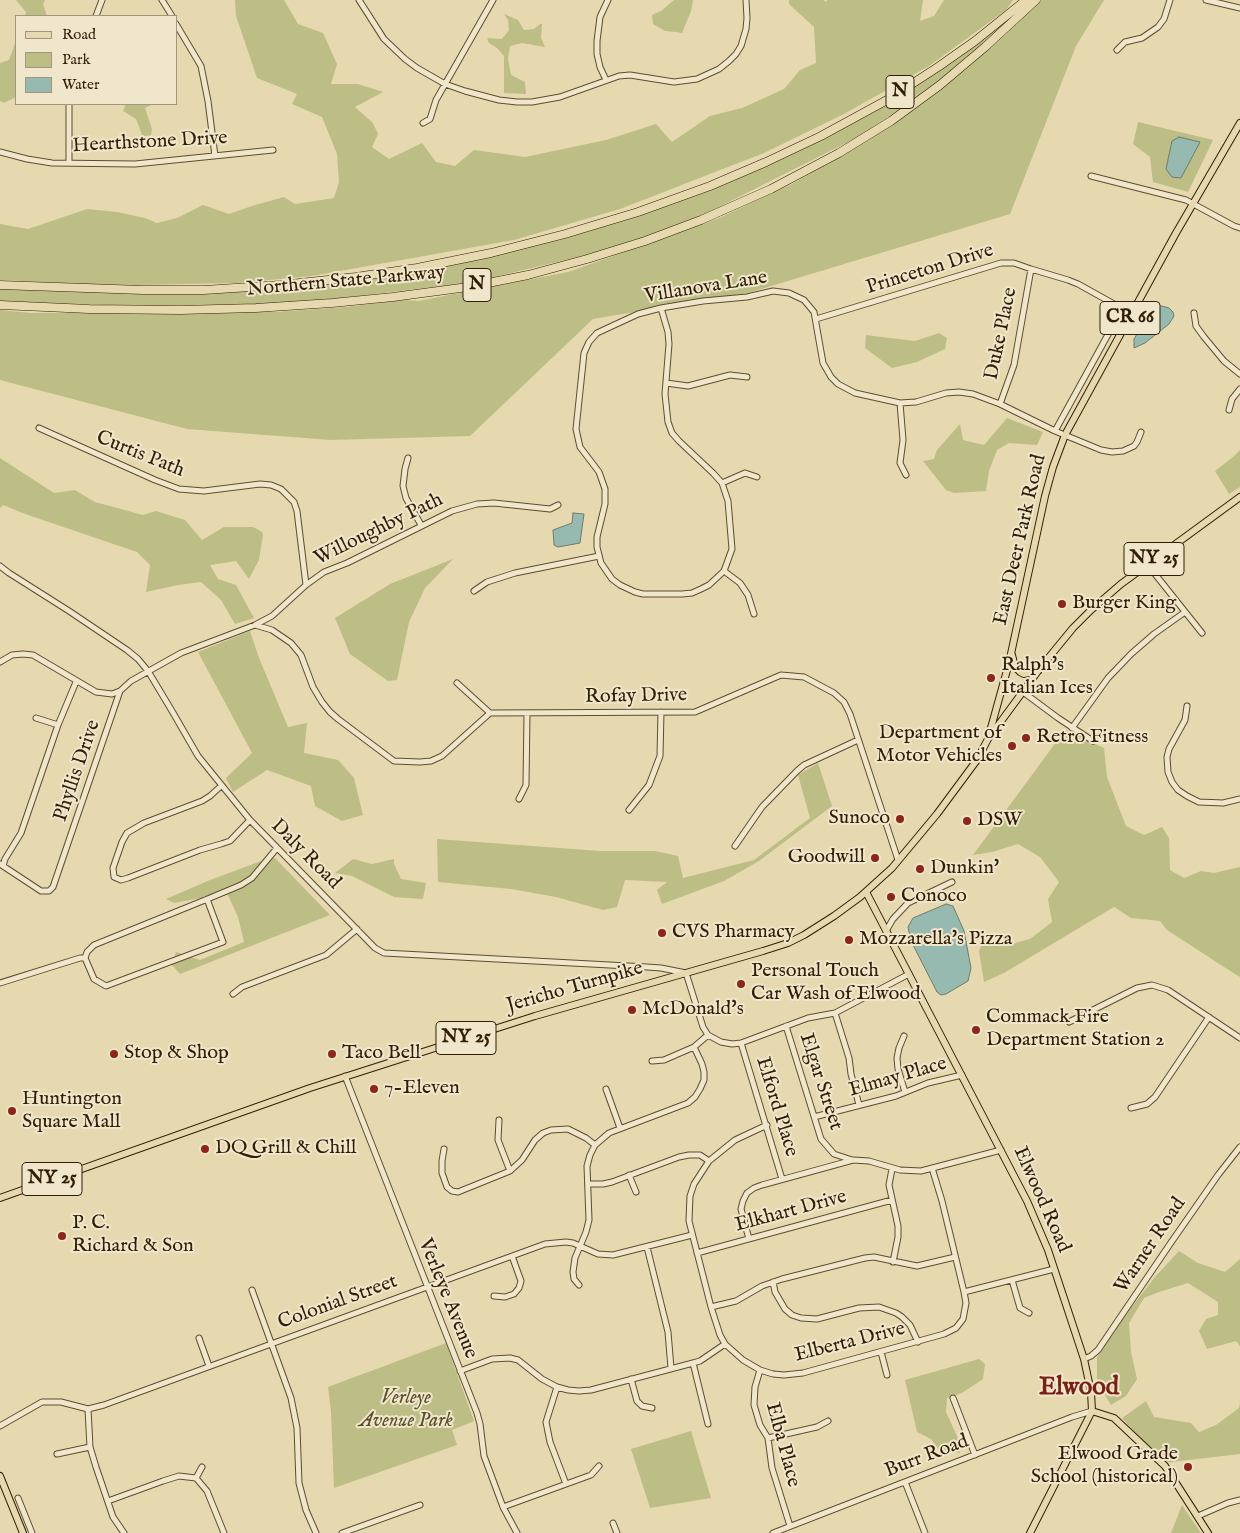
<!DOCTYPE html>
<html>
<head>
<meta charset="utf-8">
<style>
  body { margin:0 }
  #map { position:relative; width:1240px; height:1533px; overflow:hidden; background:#e6d9b0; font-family:"IM FELL English",serif }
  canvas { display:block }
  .legend { position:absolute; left:15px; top:15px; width:162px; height:90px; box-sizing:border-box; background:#efe6cc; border:1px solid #a3967c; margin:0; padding:6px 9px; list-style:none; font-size:15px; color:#311e04 }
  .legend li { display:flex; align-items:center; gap:10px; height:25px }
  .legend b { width:25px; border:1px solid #a3967c }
</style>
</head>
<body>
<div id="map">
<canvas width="1240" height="1533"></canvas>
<ul class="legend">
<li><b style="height:6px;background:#e6d9b0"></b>Road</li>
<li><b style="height:14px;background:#bdbd86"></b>Park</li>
<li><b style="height:14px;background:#97bab0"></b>Water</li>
</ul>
</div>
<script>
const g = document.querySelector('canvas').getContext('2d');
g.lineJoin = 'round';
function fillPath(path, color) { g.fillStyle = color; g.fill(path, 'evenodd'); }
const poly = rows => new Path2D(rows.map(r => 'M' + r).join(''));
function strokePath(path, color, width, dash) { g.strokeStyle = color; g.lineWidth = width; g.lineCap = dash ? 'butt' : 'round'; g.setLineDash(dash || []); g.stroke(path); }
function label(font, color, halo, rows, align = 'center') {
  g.font = font + ' "IM FELL English",serif'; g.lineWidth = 4; g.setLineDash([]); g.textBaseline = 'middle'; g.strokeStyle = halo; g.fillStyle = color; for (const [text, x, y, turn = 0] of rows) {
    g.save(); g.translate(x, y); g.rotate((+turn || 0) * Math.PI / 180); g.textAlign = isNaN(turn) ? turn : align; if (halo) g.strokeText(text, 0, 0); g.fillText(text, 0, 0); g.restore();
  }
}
const green = poly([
  [16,0,45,0,43,4,47,16,25,16,26,12],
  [235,0,284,0,298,24,323,33,337,64,331,84,358,84,383,92,355,107,373,123,378,134,372,147,389,159,422,143,436,162,455,166,474,150,525,157,606,140,656,124,672,142,710,116,742,108,784,89,800,70,816,63,814,27,789,4,789,0,824,0,825,2,828,0,923,0,920,21,934,16,944,0,1013,0,1006,10,929,66,844,114,764,153,620,209,514,240,312,276,237,283,137,285,80,284,0,280,0,224,28,229,87,209,117,212,145,218,157,223,177,218,203,205,229,214,252,206,284,197,295,204,334,198,339,182,337,154,322,117,292,104,297,94,257,78,236,16],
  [674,0,693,0,691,11,682,33,676,32,665,31,653,24,652,15,661,11],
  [1042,0,1104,0,1076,46,1010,214,748,293,593,319,470,436,331,440,187,429,0,380,0,310,31,313,276,312,346,307,403,300,418,301,568,272,717,219,792,184,869,140,966,69,1002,38],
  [504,14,518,20,524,30,534,29,540,24,542,24,541,38,545,47,522,43,510,46,508,59,511,75,525,82,526,94,504,93,504,56,497,48,489,43,487,38,502,39,509,30,508,20],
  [1011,17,987,40,932,87,860,136,701,216,646,237,595,253,473,282,325,300,262,304,128,306,0,301,0,286,82,291,293,286,519,248,753,171,967,51],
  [16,41,16,97,4,103,0,101,0,63,9,60],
  [126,104,153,104,145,108,152,129,151,135,143,137,136,119,123,111],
  [1138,122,1213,140,1188,192,1153,182,1150,157,1133,144],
  [939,333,947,338,945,349,917,362,892,368,865,348,866,335,915,341],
  [1007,418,1043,432,1037,445,1009,443,997,450,989,471,986,491,954,493,946,490,923,461,934,459,937,450,960,424,963,440,984,445],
  [1240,450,1240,487,1229,494,1215,471,1233,457],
  [0,458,54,493,75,490,95,502,143,515,156,511,185,520,202,540,224,527,253,527,262,532,263,535,259,560,249,579,236,561,210,565,218,579,236,585,254,618,235,624,221,600,201,582,178,585,146,592,150,565,137,552,28,515,3,505,0,508],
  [453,559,425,588,409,622,397,680,388,681,350,654,335,618,390,584],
  [250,631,259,658,288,727,307,723,304,753,338,760,354,778,363,815,342,821,315,806,311,786,267,770,233,792,226,778,252,753,198,652],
  [1065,730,1104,748,1107,777,1126,826,1144,835,1162,827,1169,838,1170,870,1184,878,1201,871,1214,873,1240,867,1240,977,1224,967,1167,930,1160,921,1131,918,1114,907,1004,973,984,982,979,951,985,936,1005,946,1030,939,1052,922,1048,899,1059,882,1040,857,1018,844,992,852,973,855],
  [818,763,832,806,759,861,724,881,662,904,657,890,667,882,625,880,617,907,603,910,556,897,511,889,438,882,437,839,600,851,655,851,678,856,683,878,754,860,810,818,798,775],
  [275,858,330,915,180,974,172,965,176,952,200,960,244,942,238,917,227,893,174,903,166,899,210,880,264,860],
  [353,859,372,864,394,859,394,864,401,879,426,883,423,899,394,897,352,876,335,873],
  [1179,1251,1198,1263,1225,1272,1240,1259,1240,1346,1236,1341,1207,1349,1199,1331,1206,1319,1218,1315,1218,1302,1188,1283,1159,1292,1144,1298,1129,1323,1131,1352,1137,1379,1126,1396,1111,1405,1097,1381,1097,1357,1130,1309,1155,1277],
  [446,1343,474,1421,452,1430,457,1445,334,1488,331,1412,328,1387],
  [979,1359,985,1364,983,1379,962,1393,947,1398,946,1412,957,1436,960,1453,938,1449,931,1439,917,1432,905,1380],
  [1146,1401,1154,1417,1191,1423,1199,1432,1216,1425,1239,1408,1240,1403,1240,1454,1162,1463,1122,1418],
  [691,1431,711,1498,650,1508,631,1449],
  [1182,1505,1201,1533,1171,1533]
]);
const water = poly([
  [1179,137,1200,142,1181,178,1172,177,1166,169,1172,141,1179,137],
  [1158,305,1169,308,1173,312,1174,316,1169,324,1145,343,1134,348,1134,339,1154,306,1158,305],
  [573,513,584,514,580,543,558,547,554,545,553,530,572,523,573,513],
  [946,904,953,906,964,931,971,968,968,981,946,994,941,995,937,992,911,941,908,927,913,918,946,904]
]);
const minor = poly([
  [162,0,172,16],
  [359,0,384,39,405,59,417,68,445,84,465,91,499,100,517,102,532,102,560,97,619,76,630,75,674,82,697,79,719,69,729,61,736,54,741,46,746,29,747,18,746,0],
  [1206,0,1240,8],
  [96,16,102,0],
  [176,24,201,66,208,101,215,156],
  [1117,50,1125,42,1142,38,1158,27,1164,19,1170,0],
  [606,80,600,67,597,54,597,41,600,17,608,0],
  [69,104,69,163],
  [423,123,430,119,436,100,493,0],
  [0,152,27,159,52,163,135,164,273,150],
  [1091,176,1186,200,1234,226,1240,228],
  [661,308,668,332,669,344,665,394,668,422,672,433,679,441,713,473,722,483,728,501,732,549,724,571,709,585,701,589,692,593,682,594,643,594,635,592,620,585,612,579,601,563,597,547,597,537,605,504,605,489,599,472,580,447,576,429,584,353,589,342,597,333,638,314,661,308,703,301,747,297,773,291,789,293,804,300,814,312,823,363,831,377,838,384,855,393,900,403,916,402,946,393,959,392,973,394,1000,404,1055,431,1101,450,1112,452,1123,451,1134,446,1137,442,1141,432],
  [1194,313,1196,326,1204,337,1224,361,1240,374],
  [816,319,1001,263,1014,263,1031,269,1068,280,1078,284,1132,314],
  [666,383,688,386,730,375,747,377],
  [900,403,903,440,900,463,906,475],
  [1000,404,1014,365,1031,269],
  [1229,410,1232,399,1240,389],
  [39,428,155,480,179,489,204,491,260,484,271,485,281,489,294,502,297,511,306,585],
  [1055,431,1122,309],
  [408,458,405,469,403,486,406,498,421,525],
  [722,483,745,473,757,477],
  [1147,564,1202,633],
  [0,566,9,573,69,611,127,650,138,659,148,671,172,711,198,756,250,820,375,948,384,953,647,967,661,968,686,973,703,1027,708,1035,721,1042,732,1044,741,1043,808,1018,835,1013,909,974],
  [724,571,740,583,748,595,754,614],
  [474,591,487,582,515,573,599,556],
  [255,625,272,630,291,643,301,655,313,687,322,702,330,712,338,719,394,761,420,762,431,761,442,756,490,713,695,712,781,675,804,677,834,693,844,702,850,714,898,860],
  [0,662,12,655,23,654,33,655,96,692,112,694,120,691],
  [457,683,490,713],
  [1023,692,1058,718,1093,741],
  [1187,706,1185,720,1169,749,1167,757,1168,772,1172,782,1178,790,1187,796,1199,802,1223,803,1240,799],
  [36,718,58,725],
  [1072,728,1108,678,1131,654,1154,634,1185,612],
  [221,786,210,796,202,801,144,823,127,833,122,842,113,868,114,877,121,880,128,878,200,850,221,844,230,841,250,820],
  [519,799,526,785,527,713],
  [629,810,649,785,660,756,661,712],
  [735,846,762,807,797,771,804,765,858,740],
  [0,864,41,891,49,891,53,887,120,691,131,681,181,653,255,625,272,616,306,585,324,572,347,563,452,511,477,504,494,503,550,509,558,505],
  [3,866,5,859,21,833,58,725,76,682],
  [207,899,223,942,106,986,94,979,85,958,87,952,94,945,210,898,241,885,252,878,277,848],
  [886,931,893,919,908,903,952,882],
  [0,983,80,958,85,958],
  [233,994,242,987,326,955,357,929],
  [835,1013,849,1058,851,1074,859,1105],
  [1069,1022,1137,988,1152,985,1168,990,1240,1038],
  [786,1026,821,1139,834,1154,852,1160],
  [904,1036,899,1048,897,1058,898,1069,905,1092],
  [741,1043,782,1179],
  [652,1061,664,1060,694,1047,708,1035],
  [345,1076,477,1413,480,1424,484,1456,503,1507,517,1533],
  [606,1089,620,1128],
  [1131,1108,1147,1104,1155,1097,1209,1017],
  [814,1117,896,1096,928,1083,962,1075],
  [499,1120,498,1140,510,1171],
  [767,1125,735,1140,709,1161,694,1184,690,1196,689,1221,711,1307,720,1335,725,1344,743,1360,760,1370,773,1374,784,1375,803,1373,944,1334,956,1328,963,1319,966,1303,964,1292,942,1201,932,1168],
  [444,1149,442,1161,442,1173,447,1187,452,1191,458,1192,510,1171,522,1160,535,1140,543,1133,551,1130,568,1129,586,1138,595,1145],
  [892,1169,889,1185,898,1226,898,1237,893,1262],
  [629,1175,636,1192],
  [588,1184,603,1184,612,1182,679,1157,689,1155,700,1155,709,1161],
  [749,1239,741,1209,743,1201,747,1193,754,1188,762,1185,853,1160,869,1161,900,1170,921,1171,1001,1150],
  [647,1247,668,1332,671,1368],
  [697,1253,892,1200],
  [1012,1280,1020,1308,1029,1313],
  [773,1282,775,1292,785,1309,792,1315,801,1318,817,1319,859,1308,879,1307,896,1313,902,1317,910,1325,918,1342],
  [579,1285,574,1279,573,1272,575,1258,586,1232,589,1220,587,1166,590,1155,595,1145,609,1133,688,1103,695,1097,700,1089,704,1080,704,1072,702,1064,694,1047],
  [252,1290,291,1398,297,1428,299,1483,306,1510,316,1533],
  [964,1292,1054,1269],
  [494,1296,505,1297,514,1294,519,1288,521,1281,512,1256],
  [711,1307,736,1301,762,1286,782,1279,865,1258,874,1257,917,1266,955,1257],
  [199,1338,209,1366],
  [881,1352,887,1375],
  [1084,1359,1091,1356,1098,1350,1170,1244,1218,1175,1240,1147],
  [693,1363,708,1424],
  [760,1370,755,1387,754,1405,760,1425,768,1438,772,1468,790,1526],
  [460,1371,492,1359,510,1358,518,1360,542,1379,557,1387,568,1390,579,1391,591,1390,693,1363,700,1361,725,1344],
  [631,1379,637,1401,642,1406,652,1408],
  [557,1387,546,1422,550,1442,566,1484],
  [953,1398,975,1455],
  [88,1409,90,1447,96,1467,113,1517,124,1533],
  [0,1426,42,1402,61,1402,88,1409,104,1405,545,1244,566,1242,573,1243,598,1254,613,1255,692,1235],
  [768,1438,817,1427,828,1421],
  [57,1454,90,1447],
  [196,1478,202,1467],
  [905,1482,925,1533],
  [18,1498,32,1533],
  [108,1501,163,1481,179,1476,196,1478,207,1491,224,1533],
  [503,1507,591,1475,599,1466],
  [1198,1516,1228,1503,1240,1500],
  [613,1523,617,1533],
  [342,1533,420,1505],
  [773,1533,1072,1417,1092,1411]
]);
const major = poly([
  [1012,655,1015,667,1020,672,1024,674,1038,671],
  [989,735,1009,663,1045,496,1053,467,1065,435,1176,233,1240,123],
  [866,892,1027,1201,1048,1250,1084,1359,1091,1392,1092,1411,1030,1533],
  [0,1198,310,1088,535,1016,763,951,788,943,804,935,834,916,860,897,892,868,937,814,977,760,988,739,1041,667,1073,628,1091,610,1121,584,1240,497],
  [1092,1411,1114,1418,1165,1466,1208,1533],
  [0,1476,23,1533]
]);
const highway = poly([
  [0,285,143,290,204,290,281,285,356,277,417,268,491,253,565,234,638,212,710,186,766,162,821,136,887,100,938,67,975,41,1026,0],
  [0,305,89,309,180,310,256,308,332,303,393,297,468,287,528,275,587,259,645,241,701,220,771,189,839,153,891,121,940,85,985,47,1036,0]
]);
const markers = [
  [1062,604,5,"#8f2418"],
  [991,678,5,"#8f2418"],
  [1026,738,5,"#8f2418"],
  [1012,746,5,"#8f2418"],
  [900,819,5,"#8f2418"],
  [967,821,5,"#8f2418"],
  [875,858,5,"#8f2418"],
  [920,869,5,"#8f2418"],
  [891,897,5,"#8f2418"],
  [662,933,5,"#8f2418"],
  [849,940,5,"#8f2418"],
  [741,984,5,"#8f2418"],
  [632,1010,5,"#8f2418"],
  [976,1030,5,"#8f2418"],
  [114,1054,5,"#8f2418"],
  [332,1054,5,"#8f2418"],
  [374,1089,5,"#8f2418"],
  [12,1111,5,"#8f2418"],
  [205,1149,5,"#8f2418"],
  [62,1236,5,"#8f2418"],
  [1188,1467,5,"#8f2418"]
];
const shields = [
  [900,92,28],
  [477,285,28],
  [1130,318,60],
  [1154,559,60],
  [466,1038,60],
  [52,1179,60]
];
const shieldNames = [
  ["N",900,92],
  ["N",477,285],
  ["CR 66",1130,318],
  ["NY 25",1154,559],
  ["NY 25",466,1038],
  ["NY 25",52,1179]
];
const streetNames = [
  ["Hearthstone Drive",150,143,-3],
  ["Princeton Drive",930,270,-17],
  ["Northern State Parkway",346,282,-5],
  ["Villanova Lane",706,288,-9],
  ["Duke Place",1002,334,-78],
  ["Curtis Path",140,455,22],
  ["Willoughby Path",379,530,-26],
  ["East Deer Park Road",1021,540,-77],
  ["Rofay Drive",636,697,-1],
  ["Phyllis Drive",78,771,-71],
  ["Daly Road",305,855,45],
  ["Jericho Turnpike",575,988,-16],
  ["Elmay Place",898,1078,-16],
  ["Elgar Street",820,1082,72],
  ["Elford Place",776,1107,73],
  ["Elwood Road",1041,1200,66],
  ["Elkhart Drive",791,1212,-15],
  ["Warner Road",1151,1246,-56],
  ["Verleye Avenue",447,1299,68],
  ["Colonial Street",338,1303,-20],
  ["Elberta Drive",850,1343,-14],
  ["Elba Place",782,1445,75],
  ["Burr Road",927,1457,-21]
];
const poiNames = [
  ["Burger King",1072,604],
  ["Ralph's",1001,666],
  ["Italian Ices",1001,689],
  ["Department of",1002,734,"right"],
  ["Motor Vehicles",1002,757,"right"],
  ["Retro Fitness",1036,738],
  ["Sunoco",890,819,"right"],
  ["DSW",977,821],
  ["Goodwill",865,858,"right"],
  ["Dunkin'",930,869],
  ["Conoco",901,897],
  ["CVS Pharmacy",672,933],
  ["Mozzarella's Pizza",859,940],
  ["Personal Touch",751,972],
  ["Car Wash of Elwood",751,995],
  ["McDonald's",642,1010],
  ["Commack Fire",986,1018],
  ["Department Station 2",986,1041],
  ["Stop & Shop",124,1054],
  ["Taco Bell",342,1054],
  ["7-Eleven",384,1089],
  ["Huntington",22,1100],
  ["Square Mall",22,1123],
  ["DQ Grill & Chill",215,1149],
  ["P. C.",72,1224],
  ["Richard & Son",72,1247],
  ["Elwood Grade",1178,1455,"right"],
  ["School (historical)",1178,1478,"right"]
];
const parkNames = [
  ["Verleye",406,1399],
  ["Avenue Park",406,1422]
];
const districtNames = [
  ["Elwood",1079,1389]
];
fillPath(green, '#bdbd86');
fillPath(water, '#97bab0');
strokePath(water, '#6e7c6b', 1);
strokePath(minor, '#5e4d2f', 7);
strokePath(major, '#311e04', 8);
strokePath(highway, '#311e04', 9);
strokePath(minor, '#efe6cc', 5);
strokePath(major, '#e6d9b0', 6);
strokePath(highway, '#e6d9b0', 8);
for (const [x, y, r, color] of markers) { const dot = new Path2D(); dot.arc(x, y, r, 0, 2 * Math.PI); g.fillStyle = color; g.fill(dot); strokePath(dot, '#efe6cc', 2); }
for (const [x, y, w] of shields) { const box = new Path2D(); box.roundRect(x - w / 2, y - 16.5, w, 33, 4); g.fillStyle = '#efe6cc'; g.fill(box); strokePath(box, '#311e04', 1); }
label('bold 19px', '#311e04', null, shieldNames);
label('20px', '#311e04', '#efe6cc', streetNames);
label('20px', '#311e04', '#efe6cc', poiNames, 'left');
label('italic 20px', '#5b4e2b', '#efe6cc', parkNames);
label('bold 25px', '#7a1f14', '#efe6cc', districtNames);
</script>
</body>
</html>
